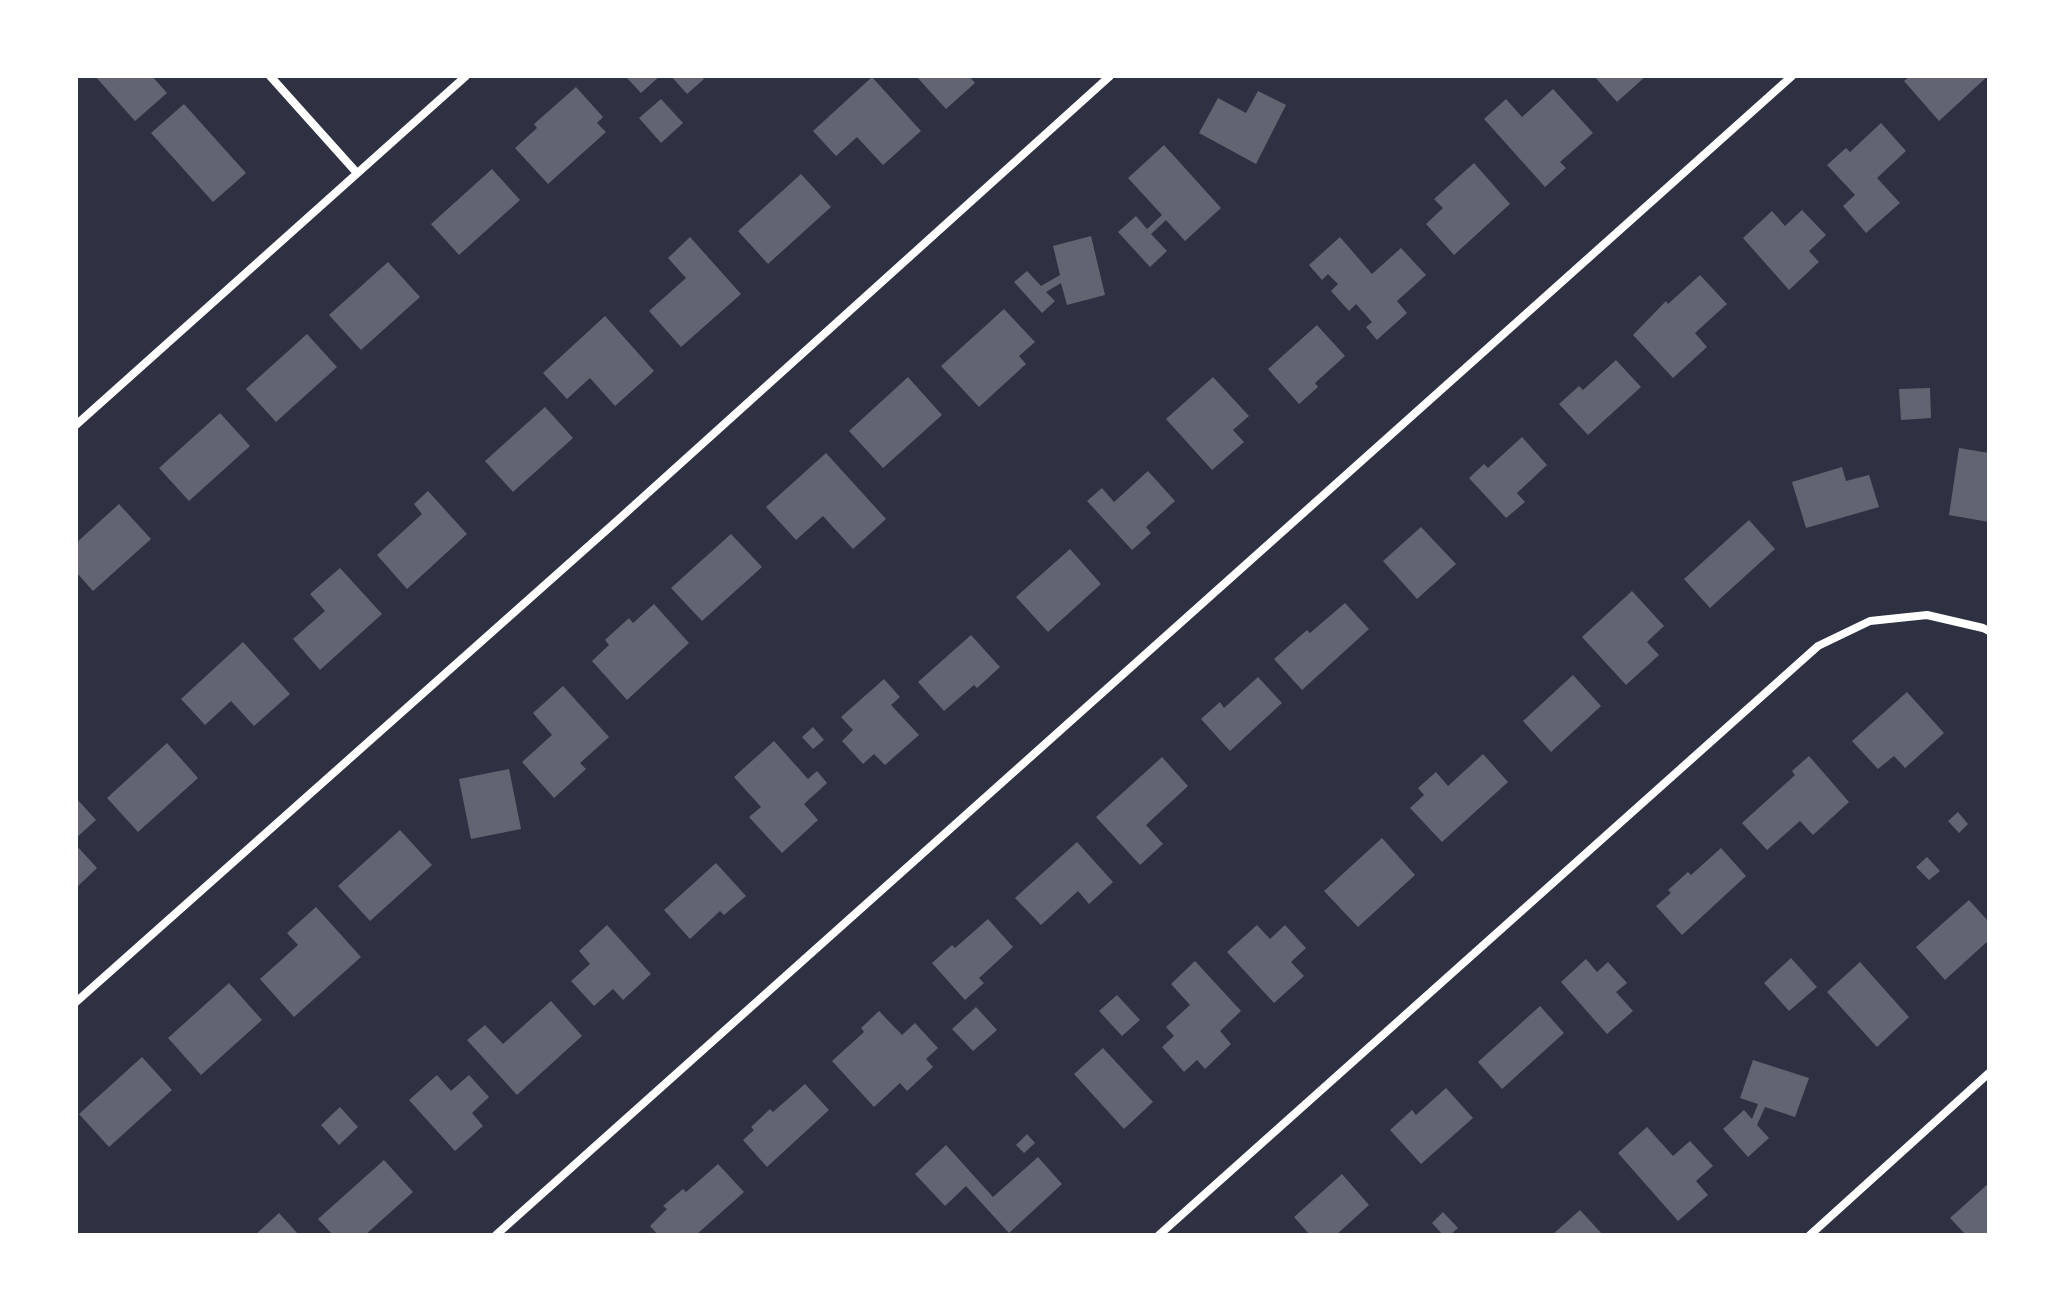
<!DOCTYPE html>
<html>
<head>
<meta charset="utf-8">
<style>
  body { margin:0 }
  #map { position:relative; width:2065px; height:1311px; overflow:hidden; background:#2d3142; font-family:Raleway,sans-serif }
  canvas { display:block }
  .frame { position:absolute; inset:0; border:78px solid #fff; pointer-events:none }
</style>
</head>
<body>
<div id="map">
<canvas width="2065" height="1311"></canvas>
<div class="frame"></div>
</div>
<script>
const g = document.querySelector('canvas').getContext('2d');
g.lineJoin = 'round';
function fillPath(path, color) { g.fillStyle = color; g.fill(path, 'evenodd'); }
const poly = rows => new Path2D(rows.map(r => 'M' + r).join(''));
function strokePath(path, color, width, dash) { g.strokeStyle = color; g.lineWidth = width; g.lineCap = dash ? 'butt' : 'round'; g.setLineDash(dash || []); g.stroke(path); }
const building = poly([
  [95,76,152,76,167,93,135,121],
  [625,76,660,76,641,93],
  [671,76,701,76,704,79,687,94],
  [916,76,969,76,975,83,946,109],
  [1594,76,1646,76,1617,102],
  [1910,76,1988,76,1939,121,1904,81],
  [872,77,921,131,883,165,857,137,836,156,813,131],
  [576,87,603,117,597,123,606,132,548,184,515,148,537,128,534,124],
  [1553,89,1593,133,1560,162,1566,168,1545,187,1484,119,1506,99,1522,117],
  [1258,91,1286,105,1256,164,1199,133,1218,98,1246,113],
  [661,99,683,123,661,143,639,118],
  [184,104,246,173,213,202,151,133],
  [1881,123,1906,151,1877,178,1900,203,1866,233,1843,206,1855,195,1827,165,1846,148,1850,152],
  [1164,145,1221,208,1185,241,1166,220,1151,234,1167,251,1150,267,1118,232,1136,216,1147,229,1162,215,1128,178],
  [1474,163,1510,204,1454,255,1426,224,1443,208,1434,199],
  [492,169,520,200,459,255,431,224],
  [801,174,831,207,768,264,738,231],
  [1802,210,1826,235,1809,251,1819,262,1789,290,1743,238,1772,211,1785,226],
  [1091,236,1105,295,1067,305,1061,283,1046,292,1055,301,1042,313,1014,282,1027,271,1041,286,1060,275,1053,246],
  [690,237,741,294,681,347,649,311,686,278,668,258],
  [1340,237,1372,274,1401,248,1426,275,1397,301,1407,313,1377,340,1366,327,1372,322,1356,304,1349,311,1331,291,1338,284,1328,274,1322,280,1309,265],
  [388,262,420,297,361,350,329,315],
  [1700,275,1727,304,1695,333,1707,347,1673,378,1633,335,1666,301,1668,304],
  [1004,309,1035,342,1019,356,1026,364,979,407,941,366],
  [605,316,654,371,615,406,590,378,567,399,543,373],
  [1317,325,1345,356,1315,383,1318,387,1299,404,1268,369],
  [307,334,337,367,276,422,246,389],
  [1616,360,1641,387,1588,435,1559,404,1579,386,1583,390],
  [908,377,942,415,883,468,849,431],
  [1213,377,1249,416,1233,430,1244,442,1212,470,1166,419],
  [1930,388,1931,418,1901,420,1899,389],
  [545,407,573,438,513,492,485,461],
  [220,413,250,446,189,501,159,468],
  [1522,437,1547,465,1517,493,1525,502,1506,518,1469,478,1484,464,1488,468],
  [1959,448,1989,453,1989,522,1949,515],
  [826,453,886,519,853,549,823,516,796,540,766,507],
  [1842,467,1846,481,1869,475,1879,507,1806,528,1792,482],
  [1148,471,1175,501,1146,527,1151,533,1132,550,1087,501,1102,488,1114,502],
  [428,491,467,534,407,589,377,555,422,514,414,504],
  [119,504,151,539,93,591,76,572,76,543],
  [1749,520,1775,549,1710,608,1684,579],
  [1421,527,1456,564,1417,599,1383,561],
  [731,534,762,567,702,621,671,588],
  [1070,549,1101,584,1048,632,1016,597],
  [340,568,382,614,320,670,293,639,325,611,310,594],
  [1632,591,1664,626,1647,642,1659,655,1626,685,1582,637],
  [1345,603,1369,629,1302,690,1274,659,1307,630,1310,633],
  [654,604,689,643,627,700,592,661,609,645,605,640,629,618,633,623],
  [971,635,1000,667,977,688,974,685,944,711,918,682],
  [243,642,290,694,254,726,231,701,205,725,181,699],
  [1573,675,1601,706,1551,752,1523,721],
  [1258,677,1282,703,1230,751,1201,719,1220,702,1224,708],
  [884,679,900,697,891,705,919,735,885,765,874,754,863,764,842,741,853,730,841,717],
  [563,686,609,737,580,763,586,769,554,798,522,762,552,735,533,713],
  [1907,692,1944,733,1905,768,1894,756,1878,769,1852,741],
  [813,727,824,740,813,749,802,737],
  [774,741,808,779,817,771,827,783,804,804,818,820,782,853,749,817,761,807,734,777],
  [167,743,198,778,138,832,107,798],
  [1483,754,1508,782,1442,842,1410,808,1424,795,1418,788,1436,772,1448,786],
  [1809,756,1849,802,1813,835,1800,821,1767,850,1742,823,1795,775,1792,771],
  [1162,757,1188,786,1146,825,1163,844,1140,865,1096,817],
  [509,769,521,829,471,839,459,779],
  [76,798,96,820,76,838],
  [1958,812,1968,824,1959,833,1948,821],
  [400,830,432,865,370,921,338,886],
  [1382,838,1415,875,1358,927,1324,891],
  [1077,842,1113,882,1089,904,1078,891,1041,925,1015,898],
  [76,845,97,868,76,888],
  [1721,848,1746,876,1682,935,1656,906,1671,893,1668,890,1688,872,1691,875],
  [1927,857,1940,871,1929,880,1916,867],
  [716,863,746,896,724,915,720,911,690,939,664,910],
  [1969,900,1989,922,1989,940,1945,980,1916,947],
  [316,907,361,957,294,1017,260,979,298,945,287,933],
  [988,919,1013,947,979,978,984,983,965,1000,932,963,952,945,955,948],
  [607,925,651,974,623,1000,613,989,594,1006,571,981,590,964,579,951],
  [1257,925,1270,939,1285,925,1306,948,1291,962,1304,976,1274,1003,1227,952],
  [1791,958,1817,987,1789,1011,1764,983],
  [1586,959,1597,972,1608,962,1627,983,1616,992,1633,1011,1607,1034,1561,982],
  [1195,961,1241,1011,1220,1031,1231,1044,1205,1069,1197,1060,1184,1072,1162,1047,1174,1036,1166,1027,1190,1005,1171,984],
  [1860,962,1909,1017,1877,1047,1827,992],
  [229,983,262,1020,201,1075,168,1038],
  [1117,995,1140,1020,1122,1036,1099,1011],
  [551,1001,582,1036,517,1095,467,1040,485,1025,503,1044],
  [1540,1006,1564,1033,1502,1089,1478,1062],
  [976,1007,997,1030,973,1051,952,1029],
  [879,1011,902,1035,915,1023,938,1048,926,1059,933,1067,907,1091,900,1083,874,1107,832,1061,864,1032,861,1028],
  [1103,1048,1153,1102,1124,1129,1074,1074],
  [142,1057,172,1090,109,1147,79,1114],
  [1753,1060,1809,1078,1795,1117,1765,1107,1757,1125,1769,1138,1748,1157,1723,1129,1744,1110,1752,1119,1758,1104,1740,1098],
  [437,1075,451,1091,469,1075,489,1097,472,1113,483,1126,455,1151,409,1100],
  [805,1084,829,1110,767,1167,743,1140,754,1130,751,1127,770,1109,773,1112],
  [1446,1088,1473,1118,1421,1164,1390,1130,1412,1110,1416,1115],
  [340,1107,358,1127,339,1145,321,1125],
  [1647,1127,1673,1156,1690,1141,1713,1166,1696,1181,1708,1195,1678,1221,1618,1153],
  [1027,1134,1035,1143,1024,1153,1016,1145],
  [946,1145,993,1197,1038,1157,1062,1184,1009,1233,966,1186,945,1206,915,1174],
  [384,1160,413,1192,365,1235,333,1235,318,1219],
  [718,1164,744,1192,696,1235,658,1235,650,1226,667,1209,663,1206,683,1189,686,1192],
  [1342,1174,1369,1205,1336,1235,1310,1235,1294,1217],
  [1989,1183,1989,1235,1966,1235,1950,1218],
  [1580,1210,1603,1235,1552,1235],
  [1443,1212,1458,1228,1450,1235,1443,1235,1432,1223],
  [279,1213,299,1235,255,1235]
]);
const minor = poly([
  [270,76,357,173],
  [76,425,466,76],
  [76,1002,619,519,1110,76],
  [496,1235,1792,76],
  [1159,1235,1818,646,1870,621,1927,615,1983,628,1989,631],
  [1810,1235,1989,1073]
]);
fillPath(building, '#626471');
strokePath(minor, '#fff', 8);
</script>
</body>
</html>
